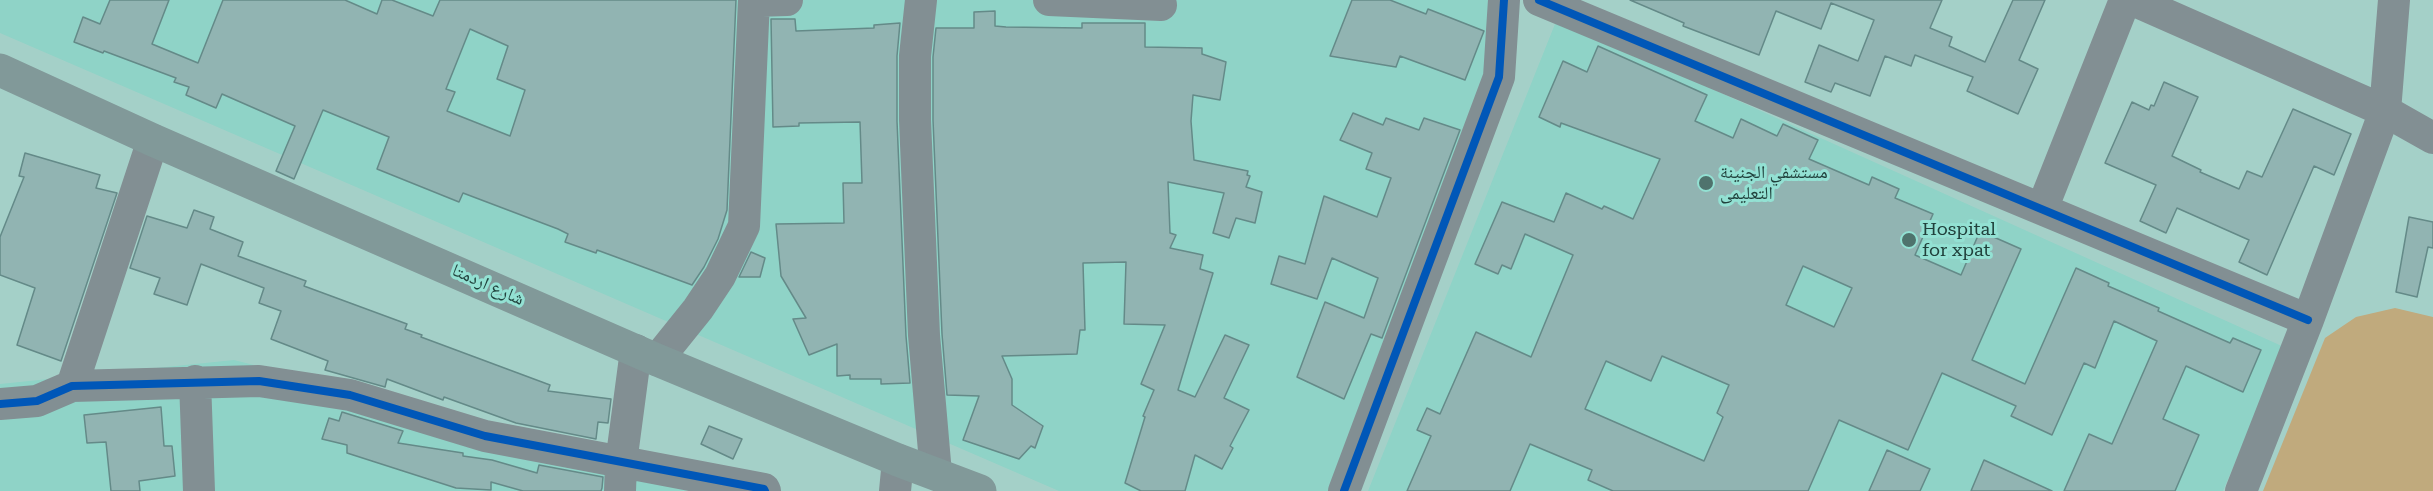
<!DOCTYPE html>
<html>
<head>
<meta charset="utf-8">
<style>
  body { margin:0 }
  canvas { display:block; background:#a4d0c8 }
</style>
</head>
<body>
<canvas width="2433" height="491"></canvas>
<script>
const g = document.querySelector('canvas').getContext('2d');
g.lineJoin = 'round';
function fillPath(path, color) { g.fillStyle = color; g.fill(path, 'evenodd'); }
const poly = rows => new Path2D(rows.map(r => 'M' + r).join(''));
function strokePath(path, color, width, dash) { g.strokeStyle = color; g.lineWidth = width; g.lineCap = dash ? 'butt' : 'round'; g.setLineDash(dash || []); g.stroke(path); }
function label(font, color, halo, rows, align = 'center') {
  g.font = font + ' "Roboto Serif","Noto Naskh Arabic",serif'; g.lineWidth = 6; g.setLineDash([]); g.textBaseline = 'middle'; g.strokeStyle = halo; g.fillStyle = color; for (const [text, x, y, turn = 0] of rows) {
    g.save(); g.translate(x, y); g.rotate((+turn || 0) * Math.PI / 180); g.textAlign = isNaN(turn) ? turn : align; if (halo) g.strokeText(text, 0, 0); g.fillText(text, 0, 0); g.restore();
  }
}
const built = poly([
  [0,0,1496,0,1487,88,1340,491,1059,491,0,33],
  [1557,19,2284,347,2223,491,1368,491],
  [234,360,754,491,0,491,0,384]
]);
const green = poly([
  [2395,308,2433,317,2433,491,2263,491,2325,338,2356,317]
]);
const building = poly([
  [110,0,169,0,152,44,198,63,223,0,345,0,377,14,382,0,392,0,433,16,440,0,736,0,727,210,718,239,704,267,692,285,597,250,596,253,565,242,568,234,558,229,463,193,459,202,377,169,389,137,323,110,294,179,276,171,295,126,222,94,216,108,186,95,189,87,174,82,176,78,104,51,103,53,74,42,83,17,100,24,110,0],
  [470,29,508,46,497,79,525,90,510,136,447,111,455,92,446,89,470,29],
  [1352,0,1390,0,1426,14,1428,9,1484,31,1465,80,1400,56,1396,67,1330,56,1352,0],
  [1630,0,1942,0,1930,28,1952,37,1949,46,1985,62,2013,0,2045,0,2019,60,2038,69,2018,114,1967,91,1973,77,1915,55,1911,66,1885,56,1870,96,1835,83,1831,92,1805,82,1819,45,1858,61,1874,20,1831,3,1821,29,1776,11,1759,55,1683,26,1684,23,1630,0],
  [995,11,995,26,1006,27,1082,28,1082,23,1145,23,1145,47,1202,48,1202,54,1226,62,1220,100,1193,95,1191,121,1194,160,1248,171,1247,175,1250,176,1246,187,1262,192,1255,223,1236,218,1229,238,1213,233,1224,193,1168,182,1170,233,1176,235,1170,248,1203,255,1200,269,1213,273,1178,390,1195,397,1225,335,1249,345,1224,398,1249,410,1230,446,1233,448,1222,469,1195,455,1185,491,1141,491,1125,483,1145,417,1143,416,1154,390,1141,384,1165,325,1124,324,1126,262,1083,263,1085,330,1080,330,1077,354,1002,356,1012,379,1012,405,1043,426,1035,448,1031,446,1019,459,963,440,979,396,947,395,942,334,933,120,933,57,936,28,974,28,974,12,995,11],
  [771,19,795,19,796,31,874,28,874,25,900,23,897,56,897,121,906,336,910,383,881,384,881,379,850,379,850,375,837,376,837,344,809,355,793,319,806,318,781,276,776,224,844,223,843,183,862,183,860,122,799,123,799,126,773,127,771,19],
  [1598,46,1707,95,1695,121,1733,138,1741,119,1777,136,1783,124,1818,140,1809,159,1869,185,1872,177,1899,189,1895,198,1933,214,1915,255,1961,275,1980,231,2021,249,1972,360,2025,384,2076,268,2109,283,2108,286,2159,308,2158,311,2230,343,2233,338,2261,350,2243,392,2186,366,2163,419,2199,435,2175,491,2064,491,2089,434,2112,444,2157,341,2114,321,2095,368,2084,363,2052,435,2011,416,2016,406,1942,373,1908,450,1839,420,1808,491,1613,491,1588,480,1592,470,1530,444,1510,491,1407,491,1431,436,1417,430,1427,408,1440,414,1476,332,1531,357,1573,255,1525,234,1511,269,1502,265,1498,274,1475,264,1502,202,1554,222,1566,193,1602,209,1604,206,1633,219,1660,159,1561,123,1560,127,1539,117,1563,61,1587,72,1598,46],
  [1803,266,1852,288,1834,327,1786,305,1803,266],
  [1662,356,1729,385,1717,413,1723,417,1704,461,1585,409,1606,361,1651,381,1662,356],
  [2164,82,2198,97,2172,156,2201,170,2200,172,2239,189,2247,171,2262,177,2293,109,2351,134,2334,175,2314,166,2267,275,2239,262,2249,240,2177,208,2166,233,2140,221,2156,185,2105,163,2132,102,2149,110,2151,105,2154,106,2164,82],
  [1353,113,1383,125,1386,118,1419,130,1424,118,1460,130,1382,338,1371,334,1344,399,1297,377,1325,302,1364,318,1378,278,1332,258,1317,299,1271,284,1279,256,1305,264,1324,196,1377,217,1391,178,1366,169,1372,153,1340,140,1353,113],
  [25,153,100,175,96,188,117,193,61,361,17,345,35,288,0,275,0,237,24,177,19,176,25,153],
  [194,210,214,217,210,229,243,242,238,256,306,281,304,286,407,324,405,329,422,335,421,337,550,385,548,391,611,399,608,423,598,422,596,439,516,423,444,397,443,400,387,379,385,387,325,370,328,361,271,339,281,311,259,303,264,288,201,264,187,305,154,294,160,278,130,268,147,216,187,228,194,210],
  [2409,217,2433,222,2433,248,2428,247,2417,297,2396,292,2409,217],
  [751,252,765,258,760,277,739,277,751,252],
  [161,407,164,446,172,446,175,476,139,481,140,491,111,491,106,442,87,443,84,415,161,407],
  [342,412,403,431,398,443,463,453,463,456,492,460,537,473,539,465,603,477,602,488,601,491,523,491,491,482,491,490,456,488,347,453,347,445,322,439,329,418,339,421,342,412],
  [709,426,742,439,733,459,701,444,709,426],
  [1887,450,1930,469,1920,491,1869,491,1887,450],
  [1984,460,2052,491,1971,491,1984,460]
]);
const street = poly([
  [921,0,915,56,915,120,924,335,936,474],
  [1049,0,1161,5],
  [1539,0,2308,320],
  [2133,0,2385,111,2433,138],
  [754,1,787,0],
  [2042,209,2125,0],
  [657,360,698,309,720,276,744,226,754,0],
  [195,381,199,491],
  [72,386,153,140],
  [0,404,37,401,72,386,259,381,350,395,485,436,764,489,765,491],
  [620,491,621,463,636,350],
  [895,491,898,460],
  [1344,491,1499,77,1504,0],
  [2241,491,2308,320,2385,111,2394,0]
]);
const secondary = poly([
  [0,70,153,140,657,360,898,460,980,491]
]);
const cycleway = poly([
  [1539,0,2308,320],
  [0,404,37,401,72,386,259,381,350,395,485,436,764,489,765,491],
  [1344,491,1499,77,1504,0]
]);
const markers = [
  [1706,183,8,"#4f736d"],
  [1909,240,8,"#4f736d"]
];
const poiNames = [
  ["مستشفي الجنينة",1720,173],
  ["التعليمى",1720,194],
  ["Hospital",1922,230],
  ["for xpat",1922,251]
];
const streetNames = [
  ["شارع اردمتا",488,285,24]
];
fillPath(built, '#8fd3c7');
fillPath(green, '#c0aa7d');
fillPath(building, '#91b4b2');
strokePath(building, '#648a88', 1.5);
strokePath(street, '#828f93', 32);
strokePath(secondary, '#819999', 33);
strokePath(cycleway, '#0057b8', 8);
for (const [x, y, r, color] of markers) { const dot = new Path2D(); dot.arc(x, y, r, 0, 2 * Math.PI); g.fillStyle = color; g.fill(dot); strokePath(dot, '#93e1d3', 2); }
label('18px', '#21413c', '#93e1d3', poiNames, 'left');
label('18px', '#21413c', '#93e1d3', streetNames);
</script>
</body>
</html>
